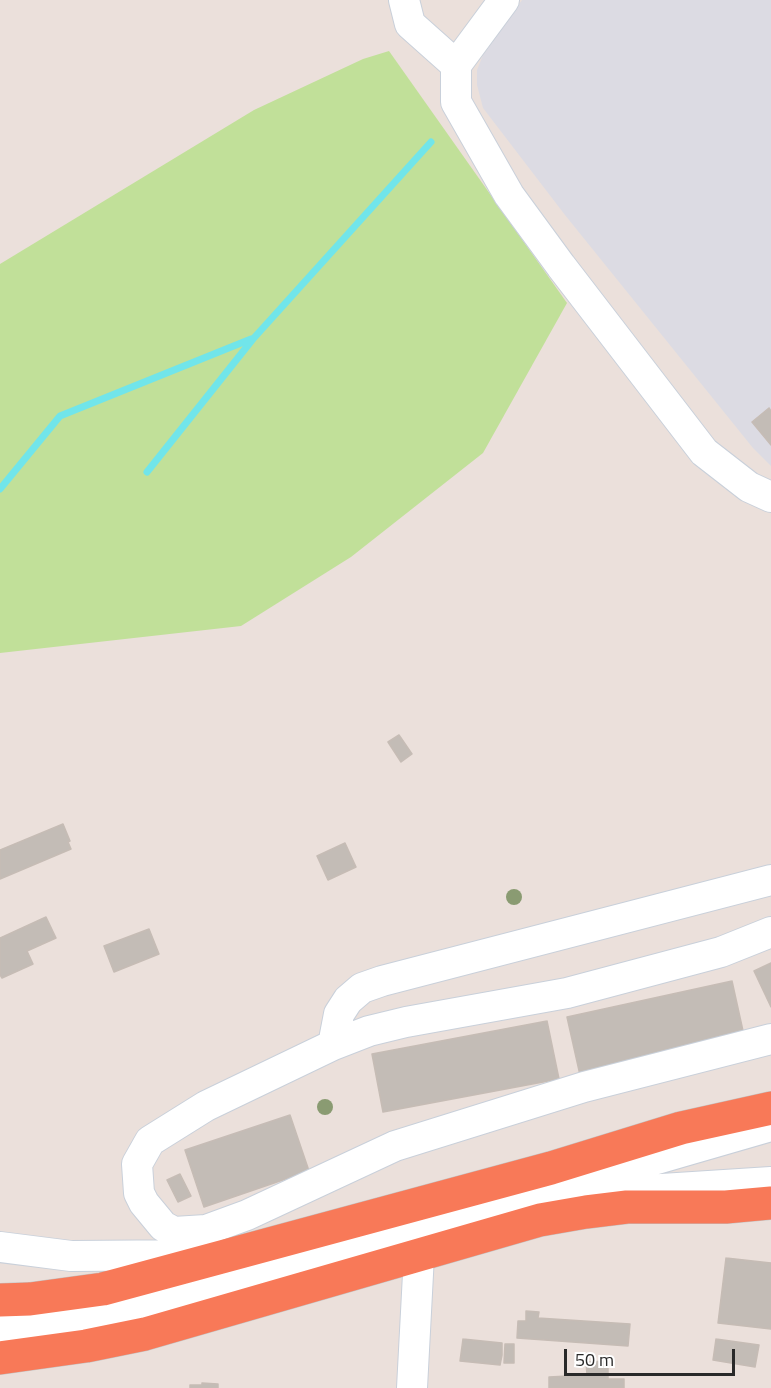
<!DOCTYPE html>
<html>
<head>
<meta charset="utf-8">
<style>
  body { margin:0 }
  #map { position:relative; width:771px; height:1388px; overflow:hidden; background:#ebe0db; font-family:"Titillium Web",sans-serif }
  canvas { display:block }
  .scale { position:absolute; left:564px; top:1349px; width:171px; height:27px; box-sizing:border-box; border:3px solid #292929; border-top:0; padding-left:8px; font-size:18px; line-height:21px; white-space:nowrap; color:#292929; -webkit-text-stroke:4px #fff; paint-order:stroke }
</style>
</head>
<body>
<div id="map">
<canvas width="771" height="1388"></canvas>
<div class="scale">50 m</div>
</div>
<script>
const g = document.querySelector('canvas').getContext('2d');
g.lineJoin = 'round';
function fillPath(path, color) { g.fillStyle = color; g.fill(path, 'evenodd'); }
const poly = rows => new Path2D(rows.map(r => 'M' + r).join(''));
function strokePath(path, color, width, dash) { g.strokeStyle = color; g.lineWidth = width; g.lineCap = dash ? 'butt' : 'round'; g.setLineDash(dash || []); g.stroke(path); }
const industrial = poly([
  [522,0,771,0,771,466,753,448,565,215,483,108,477,85,477,70,483,55]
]);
const green = poly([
  [389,51,567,303,483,453,351,557,241,626,0,653,0,264,254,110,363,59]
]);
const stream = poly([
  [147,472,253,339,431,142],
  [0,489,60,416,251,339]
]);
const building = poly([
  [769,408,771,411,771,445,752,422,769,408],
  [399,735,412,754,401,762,388,742,399,735],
  [63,824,70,841,68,842,71,849,0,879,0,850,63,824],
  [345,843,356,867,328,880,317,856,345,843],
  [46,917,56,938,27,951,33,964,2,978,0,975,0,938,46,917],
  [149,929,159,954,114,972,104,946,149,929],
  [771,963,771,1007,754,971,771,963],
  [732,981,745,1040,580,1075,567,1017,732,981],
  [547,1021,559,1079,383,1112,372,1054,547,1021],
  [290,1115,309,1171,204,1207,185,1150,290,1115],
  [180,1174,191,1196,178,1202,167,1180,180,1174],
  [726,1258,771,1263,771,1329,718,1323,726,1258],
  [526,1311,539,1312,538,1318,630,1324,628,1346,517,1338,518,1321,526,1321,526,1311],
  [463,1339,502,1343,502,1355,500,1365,460,1361,463,1339],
  [716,1339,759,1345,755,1367,713,1360,716,1339],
  [505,1344,514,1344,514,1363,504,1363,505,1344],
  [608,1361,608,1379,624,1379,624,1388,549,1388,549,1377,587,1375,586,1362,608,1361],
  [202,1383,218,1384,218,1388,190,1388,190,1385,202,1385,202,1383]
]);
const minor = poly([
  [404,0,410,24,456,65,456,102,509,195,561,266,704,452,749,487,771,497],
  [456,65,504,0],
  [771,932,721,952,567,993,406,1022,369,1031,333,1045,206,1106,150,1141,137,1164,139,1193,144,1203,163,1226,174,1232,206,1230,247,1215,395,1146,584,1087,771,1039],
  [333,1045,339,1014,348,1000,362,988,382,981,771,880],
  [584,1194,771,1182],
  [0,1247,71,1256,203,1255],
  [0,1330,85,1319,146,1307,771,1126],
  [412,1388,419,1255]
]);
const highway = poly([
  [0,1300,30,1299,103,1289,551,1168,681,1128,771,1108],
  [0,1358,86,1346,145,1334,540,1220,586,1212,627,1207,726,1207,771,1203]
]);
const trees = [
  [514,897],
  [325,1107]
];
fillPath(industrial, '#dcdbe3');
fillPath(green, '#c1e099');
strokePath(stream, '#71e5ea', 7);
fillPath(building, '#c3bcb6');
strokePath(building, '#c6bcb5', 1.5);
strokePath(minor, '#c9d0da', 32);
strokePath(highway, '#c3c3c3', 34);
strokePath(minor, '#fff', 30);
strokePath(highway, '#f87958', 33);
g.fillStyle = '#8a9b72';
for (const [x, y] of trees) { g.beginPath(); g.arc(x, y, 8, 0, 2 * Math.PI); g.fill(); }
</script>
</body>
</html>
